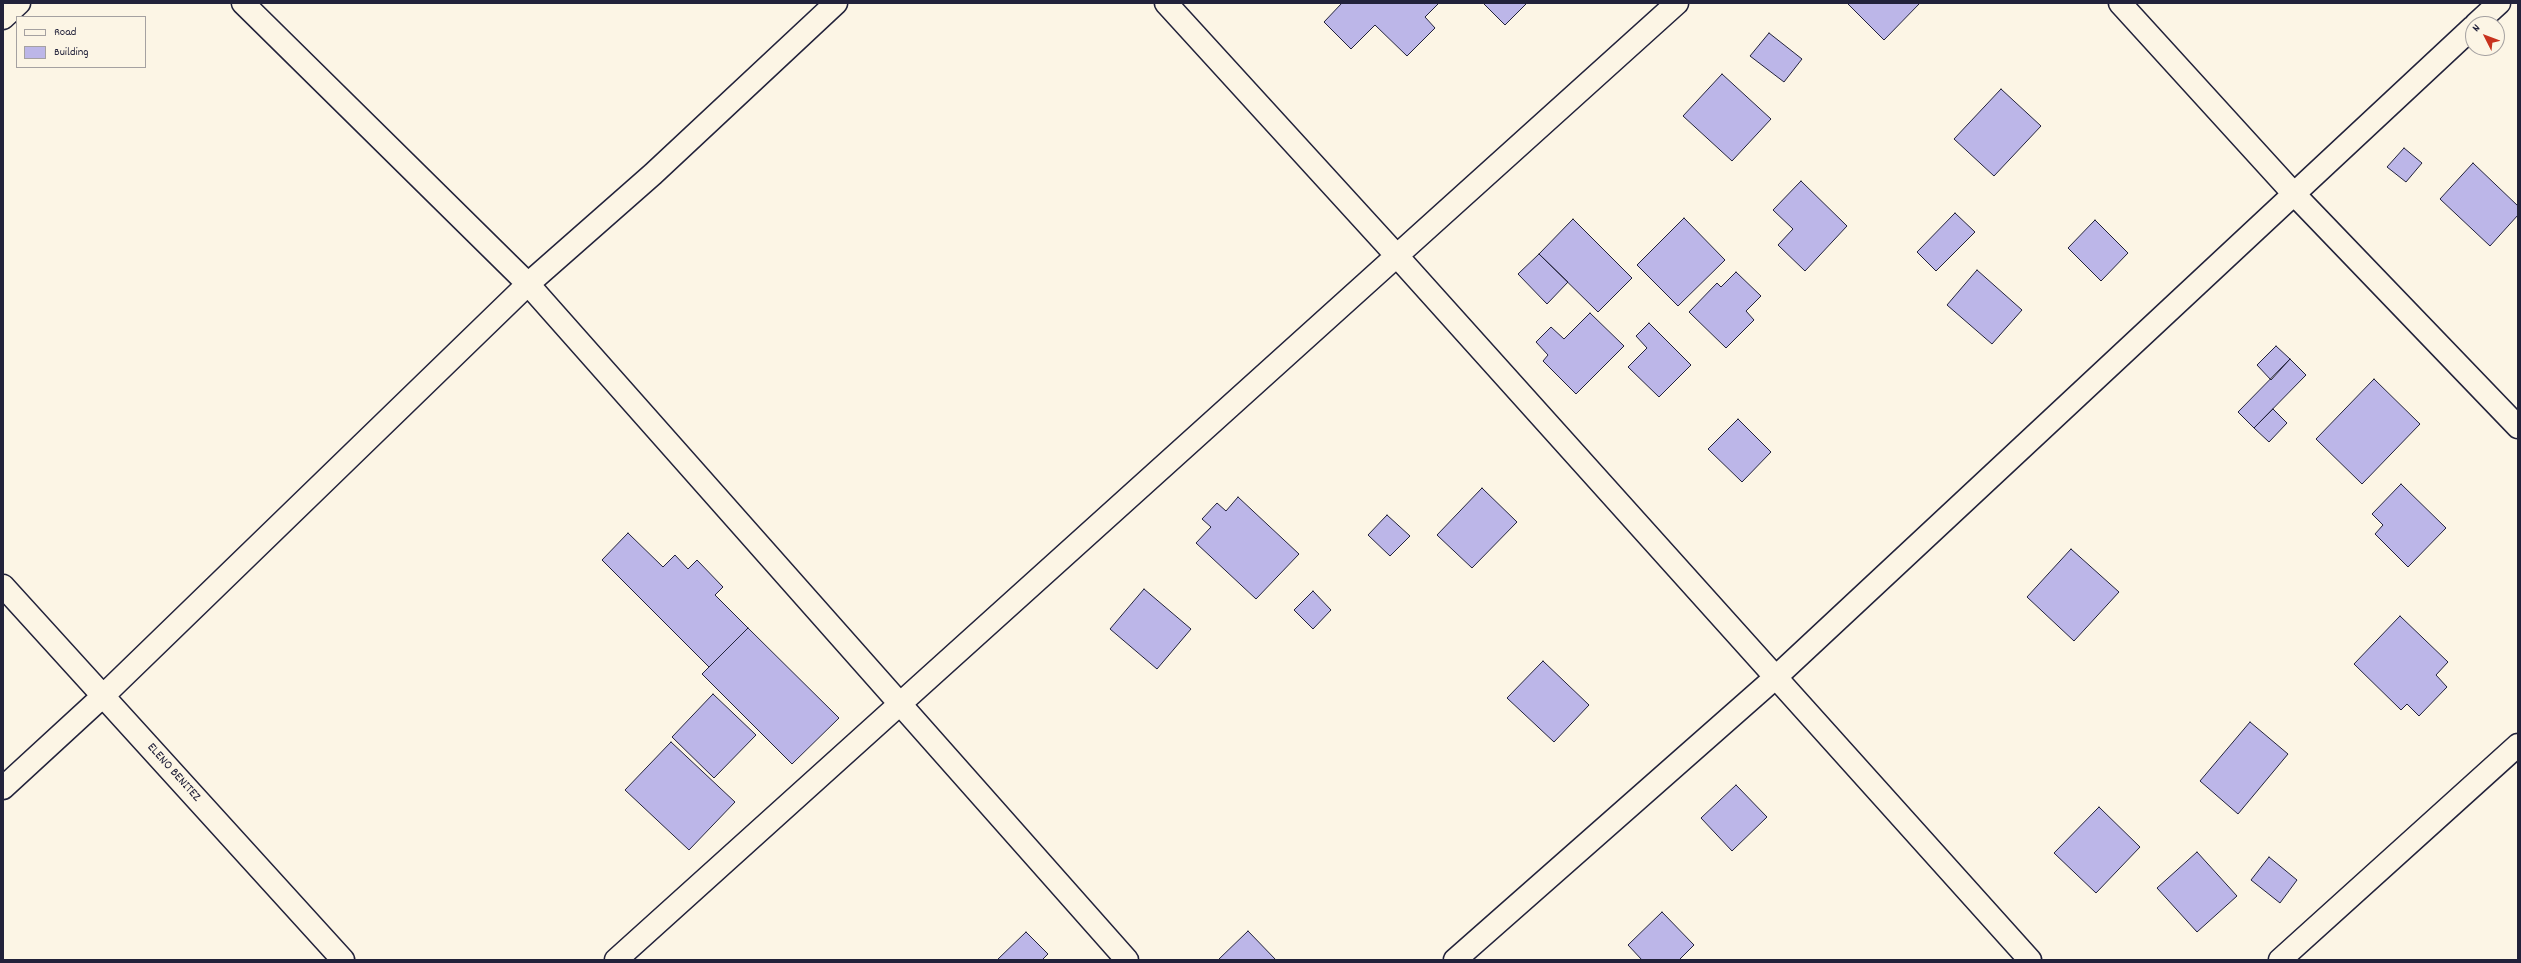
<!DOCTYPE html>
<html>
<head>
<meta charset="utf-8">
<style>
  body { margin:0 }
  #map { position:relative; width:2521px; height:963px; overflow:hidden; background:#fcf5e5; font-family:Dekko,sans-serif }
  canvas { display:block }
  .frame { position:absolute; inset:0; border:4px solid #22223b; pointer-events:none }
  .legend { position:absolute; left:16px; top:16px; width:130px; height:52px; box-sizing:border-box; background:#fcf5e5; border:1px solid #a5a1a1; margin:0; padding:5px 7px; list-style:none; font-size:12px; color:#22223b }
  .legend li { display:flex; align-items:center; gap:8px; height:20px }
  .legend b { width:20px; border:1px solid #a5a1a1 }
  .north { position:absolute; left:2465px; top:16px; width:40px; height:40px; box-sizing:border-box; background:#fcf5e5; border:1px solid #a5a1a1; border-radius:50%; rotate:312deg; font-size:11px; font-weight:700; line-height:16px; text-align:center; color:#22223b }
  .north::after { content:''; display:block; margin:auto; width:14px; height:18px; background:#c8321e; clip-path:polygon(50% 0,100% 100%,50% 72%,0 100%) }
</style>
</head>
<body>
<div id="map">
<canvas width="2521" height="963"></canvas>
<div class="frame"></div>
<ul class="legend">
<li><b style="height:5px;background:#fcf5e5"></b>Road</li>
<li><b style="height:11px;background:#bcb6e8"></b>Building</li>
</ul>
<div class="north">N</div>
</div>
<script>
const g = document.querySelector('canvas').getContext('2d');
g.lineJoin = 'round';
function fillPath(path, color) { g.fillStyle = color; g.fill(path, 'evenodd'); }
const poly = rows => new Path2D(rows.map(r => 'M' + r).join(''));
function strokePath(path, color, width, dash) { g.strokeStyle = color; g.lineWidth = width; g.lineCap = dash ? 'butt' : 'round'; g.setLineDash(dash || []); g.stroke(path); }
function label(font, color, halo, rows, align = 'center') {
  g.font = font + ' Dekko,sans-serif'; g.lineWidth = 3.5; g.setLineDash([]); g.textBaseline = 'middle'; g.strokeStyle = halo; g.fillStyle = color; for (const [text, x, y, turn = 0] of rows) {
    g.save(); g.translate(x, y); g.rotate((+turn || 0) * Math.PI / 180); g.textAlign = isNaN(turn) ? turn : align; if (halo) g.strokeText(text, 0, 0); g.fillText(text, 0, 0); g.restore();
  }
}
const building = poly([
  [1342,3,1439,3,1425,17,1435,28,1407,56,1375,25,1351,49,1324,22,1342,3],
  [1483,3,1527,3,1505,25,1483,3],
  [1847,3,1920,3,1884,40,1847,3],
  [1769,33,1802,59,1784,82,1750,56,1769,33],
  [1722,74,1771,119,1732,161,1683,116,1722,74],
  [2001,89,2041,126,1994,176,1954,139,2001,89],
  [2404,148,2422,163,2406,182,2387,167,2404,148],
  [2473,163,2518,206,2518,215,2490,246,2440,199,2473,163],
  [1801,181,1847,226,1805,271,1778,245,1793,229,1773,210,1801,181],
  [1955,213,1975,232,1936,271,1917,252,1955,213],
  [1684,218,1725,260,1678,306,1637,265,1684,218],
  [1573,219,1632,278,1598,312,1539,254,1573,219],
  [2095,220,2128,253,2101,281,2068,248,2095,220],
  [1539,254,1568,282,1547,304,1518,274,1539,254],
  [1977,270,2022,310,1992,344,1947,305,1977,270],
  [1736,272,1761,296,1746,311,1754,320,1726,348,1689,312,1717,283,1721,287,1736,272],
  [1590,313,1624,346,1576,394,1543,361,1548,355,1536,342,1551,327,1564,339,1590,313],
  [1649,323,1691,365,1659,397,1628,367,1647,348,1636,336,1649,323],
  [2276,346,2290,359,2271,380,2257,365,2276,346],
  [2290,359,2306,375,2254,428,2238,412,2290,359],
  [2374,379,2420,424,2362,484,2316,439,2374,379],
  [2273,409,2287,423,2269,442,2254,428,2273,409],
  [1738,419,1771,452,1742,482,1708,449,1738,419],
  [2401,484,2446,528,2408,567,2375,534,2383,525,2372,514,2401,484],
  [1482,488,1517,522,1472,568,1437,535,1482,488],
  [1238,497,1299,554,1256,599,1196,543,1211,527,1202,519,1217,503,1226,511,1238,497],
  [1387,515,1410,536,1390,556,1368,535,1387,515],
  [628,533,663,567,675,555,688,569,697,560,723,587,715,595,748,628,709,667,602,560,628,533],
  [2071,549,2119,592,2074,641,2027,597,2071,549],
  [1144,589,1191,629,1157,669,1110,629,1144,589],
  [1313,591,1331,610,1313,629,1294,610,1313,591],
  [2400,616,2448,662,2436,675,2447,687,2419,716,2407,704,2401,710,2354,664,2400,616],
  [748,628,839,718,792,764,702,674,748,628],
  [1543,661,1589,705,1554,742,1507,698,1543,661],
  [713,694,756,735,714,778,672,737,713,694],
  [2250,722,2288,754,2238,814,2200,781,2250,722],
  [671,742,735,802,689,850,625,790,671,742],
  [1736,785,1767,817,1732,851,1701,818,1736,785],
  [2099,807,2140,847,2096,893,2054,853,2099,807],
  [2197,852,2237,896,2197,932,2157,888,2197,852],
  [2269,857,2297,880,2280,903,2251,880,2269,857],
  [1662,912,1694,945,1679,960,1642,960,1628,945,1662,912],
  [1248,931,1276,960,1218,960,1248,931],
  [1026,932,1048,954,1042,960,997,960,1026,932]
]);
const minor = poly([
  [243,3,528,284,1127,960],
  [1166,3,1397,256,2030,960],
  [2120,3,2294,194,2518,427],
  [3,18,19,3],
  [2476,24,2499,3],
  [3,586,343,960],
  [3,788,103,696,528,284,653,174,836,3],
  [616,960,1677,3],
  [1455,960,1776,677,2473,27],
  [2280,960,2518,745]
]);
const streetNames = [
  ["ELENO BENITEZ",173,773,48]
];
fillPath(building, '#bcb6e8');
strokePath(building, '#22223b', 1);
strokePath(minor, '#22223b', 25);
strokePath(minor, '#fcf5e5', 22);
label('13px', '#22223b', '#fcf5e5', streetNames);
</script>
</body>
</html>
